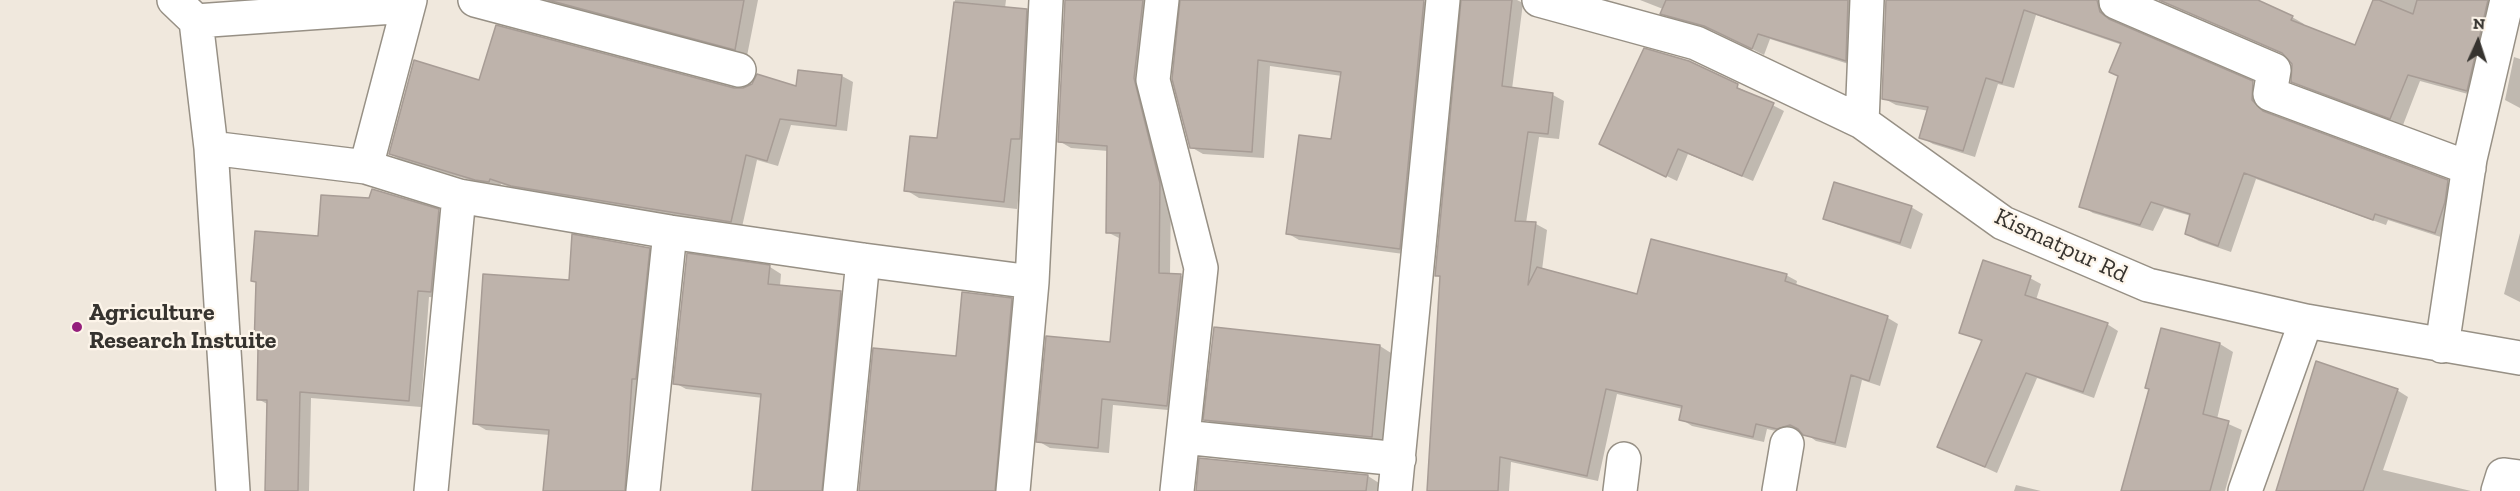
<!DOCTYPE html>
<html>
<head>
<meta charset="utf-8">
<style>
  body { margin:0 }
  #map { position:relative; width:2520px; height:491px; overflow:hidden; background:#f0e8dd; font-family:"Zilla Slab",serif }
  canvas { display:block }
  .north { position:absolute; left:2448px; top:12px; width:60px; height:60px; -webkit-text-stroke:4px #fdf5ea; paint-order:stroke; rotate:3deg; font-size:16px; font-weight:700; line-height:24px; text-align:center; color:#36332f }
  .north::after { content:''; display:block; margin:auto; width:21px; height:27px; background:#36332f; clip-path:polygon(50% 0,100% 100%,50% 72%,0 100%) }
</style>
</head>
<body>
<div id="map">
<canvas width="2520" height="491"></canvas>
<div class="north">N</div>
</div>
<script>
const g = document.querySelector('canvas').getContext('2d');
g.lineJoin = 'round';
function fillPath(path, color) { g.fillStyle = color; g.fill(path, 'evenodd'); }
const poly = rows => new Path2D(rows.map(r => 'M' + r).join(''));
function strokePath(path, color, width, dash) { g.strokeStyle = color; g.lineWidth = width; g.lineCap = dash ? 'butt' : 'round'; g.setLineDash(dash || []); g.stroke(path); }
function label(font, color, halo, rows, align = 'center') {
  g.font = font + ' "Zilla Slab",serif'; g.lineWidth = 4.5; g.setLineDash([]); g.textBaseline = 'middle'; g.strokeStyle = halo; g.fillStyle = color; for (const [text, x, y, turn = 0] of rows) {
    g.save(); g.translate(x, y); g.rotate((+turn || 0) * Math.PI / 180); g.textAlign = isNaN(turn) ? turn : align; if (halo) g.strokeText(text, 0, 0); g.fillText(text, 0, 0); g.restore();
  }
}
const shadow = poly([
  [536,0,758,0,747,56],
  [955,0,1006,0,1005,8,1026,10,1040,18,1017,209,919,198,906,190,938,140],
  [1066,0,1157,0,1171,191,1170,275,1181,276,1193,283,1179,411,1113,405,1109,453,1050,448,1038,441,1112,344,1121,239,1107,232,1108,151,1071,148,1059,141],
  [1182,0,1421,0,1435,7,1411,255,1299,240,1287,233,1333,141,1342,76,1270,66,1264,158,1203,154,1191,147],
  [1464,0,1517,0,1523,3,1512,89,1553,95,1564,101,1559,139,1539,137,1526,223,1536,224,1547,230,1542,270,1638,296,1786,275,1797,281,1796,286,1888,318,1898,324,1880,386,1862,380,1846,448,1816,441,1802,431,1789,434,1767,429,1764,442,1692,426,1681,419,1683,409,1617,394,1598,481,1511,462,1509,491,1429,491,1441,278,1436,275],
  [1640,0,1862,0,1858,67,1770,39,1764,55,1718,32,1673,20,1661,13,1663,9],
  [1887,0,2111,0,2109,7,2112,20,2117,24,2265,90,2264,108,2272,116,2447,182,2460,189,2447,239,2388,220,2386,225,2256,179,2231,252,2199,241,2186,234,2191,216,2164,208,2153,231,2093,213,2081,206,2119,76,2122,45,2036,15,2014,88,1998,84,1975,157,1933,144,1921,137,1929,111,1896,105,1883,98],
  [2162,0,2254,0,2292,17,2304,24,2303,26,2356,47,2375,0,2502,0,2479,97,2420,81,2403,125,2305,88,2293,81,2293,64,2285,55],
  [2514,57,2520,59,2520,108,2505,100],
  [1689,62,1784,111,1753,181,1688,154,1677,181,1611,149],
  [842,76,853,82,847,131,791,125,778,166,757,160,742,227,523,191,501,184,500,187,487,185,401,160,390,154,480,82,734,90,797,88],
  [1911,207,1923,214,1911,249,1836,224,1825,218],
  [438,211,450,218,442,298,429,297,421,407,311,398,309,491,267,491,269,405,258,399,259,349,255,346,257,283,252,280,319,237],
  [2520,233,2520,302,2504,294],
  [649,249,661,256,636,491,545,491,550,435,486,430,474,423,570,282],
  [770,267,781,274,780,286,841,293,852,299,833,491,754,491,763,398,686,389,675,383],
  [2030,278,2041,284,2036,300,2107,324,2118,331,2094,398,2037,378,1997,473,1938,446,1983,342,1960,332],
  [1011,300,1023,306,1006,491,860,491,957,357],
  [2220,344,2233,352,2217,419,2242,430,2225,491,2123,491],
  [1380,346,1391,353,1383,443,1216,426,1205,419],
  [2397,390,2408,397,2383,470,2471,491,2288,491],
  [1368,476,1379,483,1378,491,1197,491],
  [2016,485,2041,491,2014,491]
]);
const building = poly([
  [548,0,744,0,735,50,548,0],
  [1065,0,1143,0,1134,78,1160,183,1159,273,1181,274,1167,406,1102,399,1098,448,1036,442,1046,336,1110,342,1120,233,1106,233,1107,146,1058,142,1065,0],
  [1180,0,1424,0,1400,249,1286,234,1299,135,1331,139,1341,72,1258,60,1252,152,1190,148,1172,79,1180,0],
  [1461,0,1512,0,1502,86,1553,93,1548,134,1528,132,1515,221,1536,222,1528,285,1537,267,1637,294,1651,239,1787,274,1785,281,1888,316,1869,381,1851,375,1835,443,1803,435,1798,429,1790,425,1777,429,1756,424,1753,437,1679,420,1682,406,1606,389,1587,476,1500,457,1498,491,1427,491,1440,276,1435,276,1461,0],
  [1666,0,1848,0,1846,61,1758,34,1752,49,1704,26,1660,14,1666,0],
  [1886,0,2097,0,2100,12,2109,19,2253,81,2252,100,2263,111,2448,180,2445,202,2435,233,2375,214,2373,220,2244,173,2218,246,2185,234,2190,214,2151,202,2140,225,2079,207,2118,76,2109,72,2121,43,2024,10,2002,83,1986,78,1963,151,1919,138,1928,107,1882,99,1886,0],
  [2159,0,2258,0,2293,16,2291,20,2355,45,2373,0,2379,0,2413,14,2417,0,2488,0,2467,91,2408,75,2390,119,2291,82,2292,64,2282,53,2159,0],
  [954,2,1027,9,1020,139,1011,139,1004,202,904,191,910,136,937,138,954,2],
  [496,25,734,88,743,88,752,84,757,74,796,86,798,70,842,75,836,126,780,119,767,161,746,155,731,222,511,186,490,179,489,182,475,180,389,154,414,60,479,80,496,25],
  [1644,48,1689,61,1738,84,1737,88,1774,103,1742,176,1678,149,1666,177,1599,144,1644,48],
  [1834,182,1912,206,1900,243,1823,219,1834,182],
  [372,189,439,209,431,292,418,291,409,401,300,392,298,491,265,491,267,400,257,400,258,347,254,347,256,282,251,281,255,231,318,236,321,195,369,198,372,189],
  [572,234,650,248,636,379,632,379,625,491,543,491,549,430,473,424,483,274,569,280,572,234],
  [687,253,770,265,768,284,841,291,822,491,752,491,761,394,673,384,687,253],
  [1983,260,2031,276,2025,295,2108,323,2083,392,2026,373,1985,467,1937,447,1982,340,1959,333,1983,260],
  [962,292,1012,298,995,491,859,491,873,348,956,356,962,292],
  [1214,327,1380,345,1372,437,1203,420,1214,327],
  [2161,328,2220,343,2203,414,2229,421,2210,491,2121,491,2149,389,2145,388,2161,328],
  [2316,361,2398,389,2363,491,2276,491,2316,361],
  [1199,458,1368,475,1366,491,1196,491,1199,458]
]);
const minor = poly([
  [174,0,196,21,211,148,233,491],
  [410,0,366,167,459,196,670,232,863,260,1032,282],
  [475,0,739,70],
  [1162,0,1153,80,1201,268,1177,491],
  [1539,0,1696,43,1862,122,2003,223,2148,285,2306,321,2520,358],
  [2116,0,2116,2,2274,70,2270,94,2469,168],
  [196,21,408,6],
  [1862,122,1867,0],
  [211,148,366,167],
  [2442,346,2470,159,2507,0],
  [1183,437,1399,459],
  [431,491,459,196],
  [643,491,670,232],
  [840,491,863,260],
  [1013,491,1032,282,1046,0],
  [1395,491,1443,0],
  [1620,491,1624,459],
  [1779,491,1787,444],
  [2245,491,2306,321],
  [2498,491,2503,475,2520,477]
]);
const markers = [
  [77,327,6,"#951f7c"]
];
const streetNames = [
  ["Kismatpur Rd",2061,246,25]
];
const poiNames = [
  ["Agriculture",89,313],
  ["Research Instuite",89,341]
];
fillPath(shadow, '#0003');
fillPath(building, '#beb3ab');
strokePath(building, '#a79c95', 1.5);
strokePath(minor, '#979085', 36);
strokePath(minor, '#fff', 33);
for (const [x, y, r, color] of markers) { const dot = new Path2D(); dot.arc(x, y, r, 0, 2 * Math.PI); g.fillStyle = color; g.fill(dot); strokePath(dot, '#fdf5ea', 2); }
label('24px', '#36332f', '#fdf5ea', streetNames);
label('bold 24px', '#36332f', '#fdf5ea', poiNames, 'left');
</script>
</body>
</html>
